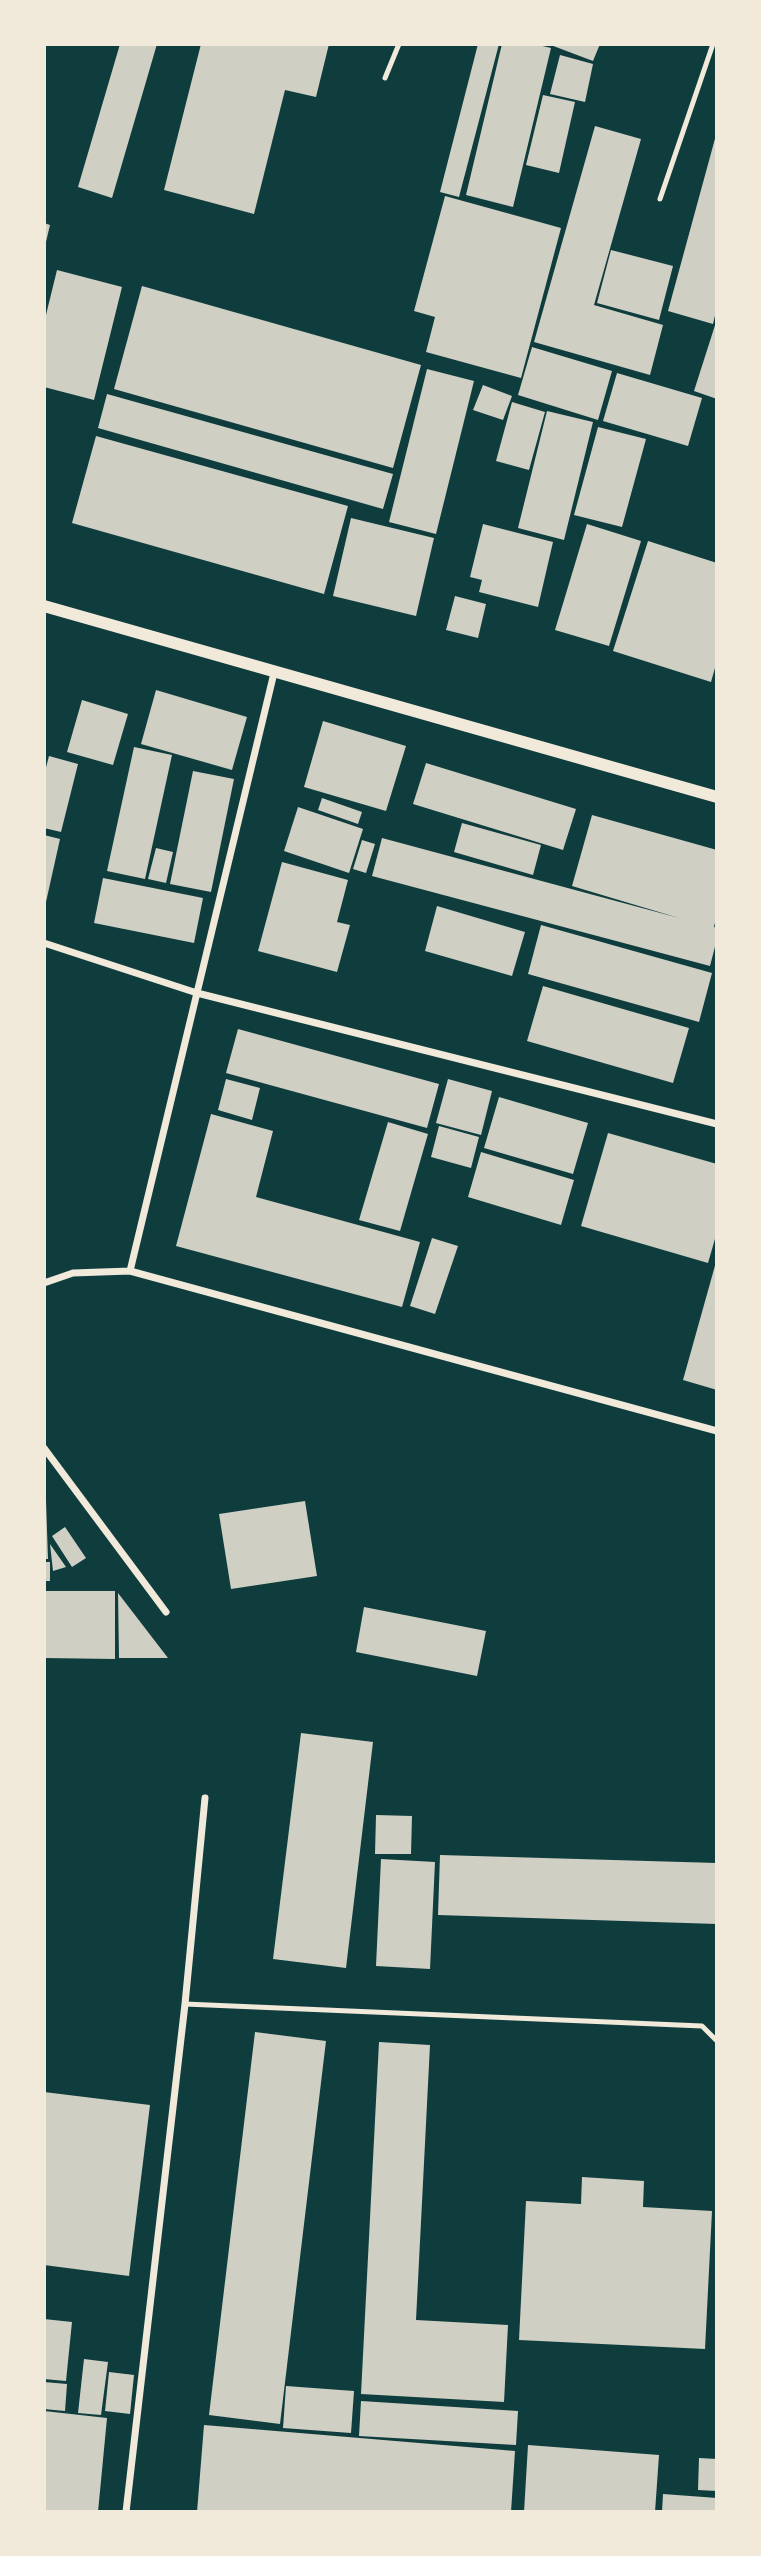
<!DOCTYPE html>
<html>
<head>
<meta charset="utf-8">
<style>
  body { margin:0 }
  #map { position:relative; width:761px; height:2556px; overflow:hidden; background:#0f3d3e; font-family:"Fira Sans Condensed",sans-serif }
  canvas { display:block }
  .frame { position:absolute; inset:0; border:46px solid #f1e9da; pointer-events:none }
</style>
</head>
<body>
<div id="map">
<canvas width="761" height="2556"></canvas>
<div class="frame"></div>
</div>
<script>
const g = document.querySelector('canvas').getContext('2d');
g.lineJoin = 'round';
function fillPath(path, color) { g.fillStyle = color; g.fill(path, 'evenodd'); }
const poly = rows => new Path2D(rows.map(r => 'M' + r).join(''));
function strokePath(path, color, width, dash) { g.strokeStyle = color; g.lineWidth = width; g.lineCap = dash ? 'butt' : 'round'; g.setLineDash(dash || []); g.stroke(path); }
const building = poly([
  [120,44,157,44,112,198,78,187],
  [201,44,329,44,316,97,285,90,254,214,164,190],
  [478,44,499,44,459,197,440,192],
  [502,44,534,44,551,48,513,207,466,195],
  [548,44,600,44,593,61],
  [560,55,593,64,585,102,550,94],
  [543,95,575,102,559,173,526,165],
  [595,126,641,139,594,305,663,325,650,375,534,342],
  [716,135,717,307,713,324,668,311],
  [445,196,561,228,521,378,426,352,435,317,414,311],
  [44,223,50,225,45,246,44,246],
  [611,250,673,266,659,320,597,303],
  [57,270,122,287,94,400,44,387,44,323],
  [142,286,421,365,393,468,114,389],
  [717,319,717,399,694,391],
  [532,347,612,371,598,420,518,395],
  [427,369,474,381,436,534,389,522],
  [617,373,702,398,688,446,603,421],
  [483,385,512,396,503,420,473,410],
  [107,394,393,474,383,509,98,428],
  [512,402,545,412,529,470,496,461],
  [547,411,593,422,564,540,518,528],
  [598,427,646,439,622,527,574,515],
  [96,436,348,506,324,594,72,523],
  [351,518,434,538,416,616,333,596],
  [483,524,553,542,538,607,479,592,482,580,470,577],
  [587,524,641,541,609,646,555,630],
  [648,541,717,563,717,661,711,682,613,651],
  [455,596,486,604,478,638,446,630],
  [156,690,247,717,232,770,141,744],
  [82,700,128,714,113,765,67,752],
  [323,721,406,746,386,811,304,787],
  [134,747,172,755,145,879,107,871],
  [49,756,78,764,61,832,44,828,44,775],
  [426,763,576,809,563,850,413,804],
  [193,771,234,779,211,892,170,884],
  [322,798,362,812,358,824,318,810],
  [298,807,363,829,349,873,284,851],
  [592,815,717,850,717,914,714,927,717,928,717,939,710,966,372,876,382,838,679,918,572,886],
  [462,823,541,845,533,875,454,852],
  [44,835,60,839,46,902,44,901],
  [362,840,375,844,366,873,353,869],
  [156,848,173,852,166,883,148,879],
  [282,862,348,880,337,922,350,925,337,972,258,951],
  [103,878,203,898,194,943,94,923],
  [437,906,525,932,512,976,425,951],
  [541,925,712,973,699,1022,528,974],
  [543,986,689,1028,673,1083,527,1041],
  [238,1029,439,1084,427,1128,226,1073],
  [226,1079,260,1088,252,1120,218,1110],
  [448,1079,492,1091,481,1135,436,1123],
  [499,1097,588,1123,573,1174,484,1148],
  [211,1114,273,1131,256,1197,420,1242,402,1307,176,1246],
  [388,1122,428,1134,400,1231,359,1220],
  [439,1126,479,1137,471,1168,431,1157],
  [608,1133,717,1164,717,1232,708,1263,581,1226],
  [481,1152,574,1180,561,1225,468,1197],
  [432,1238,458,1246,435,1314,410,1306],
  [716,1262,717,1262,717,1390,683,1380],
  [44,1501,46,1501,48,1559,44,1559],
  [305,1501,317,1576,231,1589,219,1514],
  [65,1527,86,1558,72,1567,52,1536],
  [50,1544,66,1567,53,1571],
  [44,1562,50,1562,50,1581,44,1581],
  [44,1591,115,1591,115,1659,44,1658],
  [118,1593,168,1658,119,1658],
  [364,1607,486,1631,477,1676,356,1652],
  [301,1733,373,1742,346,1968,273,1959],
  [376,1815,412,1816,411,1854,375,1854],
  [440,1855,717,1863,717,1924,438,1915],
  [381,1859,435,1862,430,1969,376,1966],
  [255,2032,326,2041,280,2424,209,2415],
  [379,2042,430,2045,416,2320,508,2325,504,2402,361,2394],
  [44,2092,150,2105,129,2276,44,2265],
  [582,2177,644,2181,643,2207,712,2211,705,2349,519,2340,526,2201,581,2204],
  [44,2319,72,2322,66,2381,44,2379],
  [84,2359,108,2362,101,2415,78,2413],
  [109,2372,134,2375,130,2414,105,2411],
  [44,2382,67,2384,65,2411,44,2409],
  [286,2386,354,2391,351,2433,283,2428],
  [361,2401,518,2411,516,2445,359,2436],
  [44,2411,107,2418,98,2512,44,2512],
  [204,2425,515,2451,511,2512,197,2512],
  [528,2445,659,2455,655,2512,524,2512],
  [699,2458,717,2459,717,2491,698,2490],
  [663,2494,717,2498,717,2512,662,2512]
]);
const service = poly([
  [385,78,399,44],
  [660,199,713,44],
  [185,2004,702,2026,717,2041]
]);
const minor = poly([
  [44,943,197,993,717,1124],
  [130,1271,274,673],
  [44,1283,73,1273,130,1271,717,1431],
  [44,1448,166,1612],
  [126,2512,185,2004,205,1798]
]);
const tertiary = poly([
  [44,606,717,797]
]);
fillPath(building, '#cfcfc3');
strokePath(service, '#f1e9da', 5);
strokePath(minor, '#f1e9da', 7);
strokePath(tertiary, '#f1e9da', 12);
</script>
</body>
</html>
